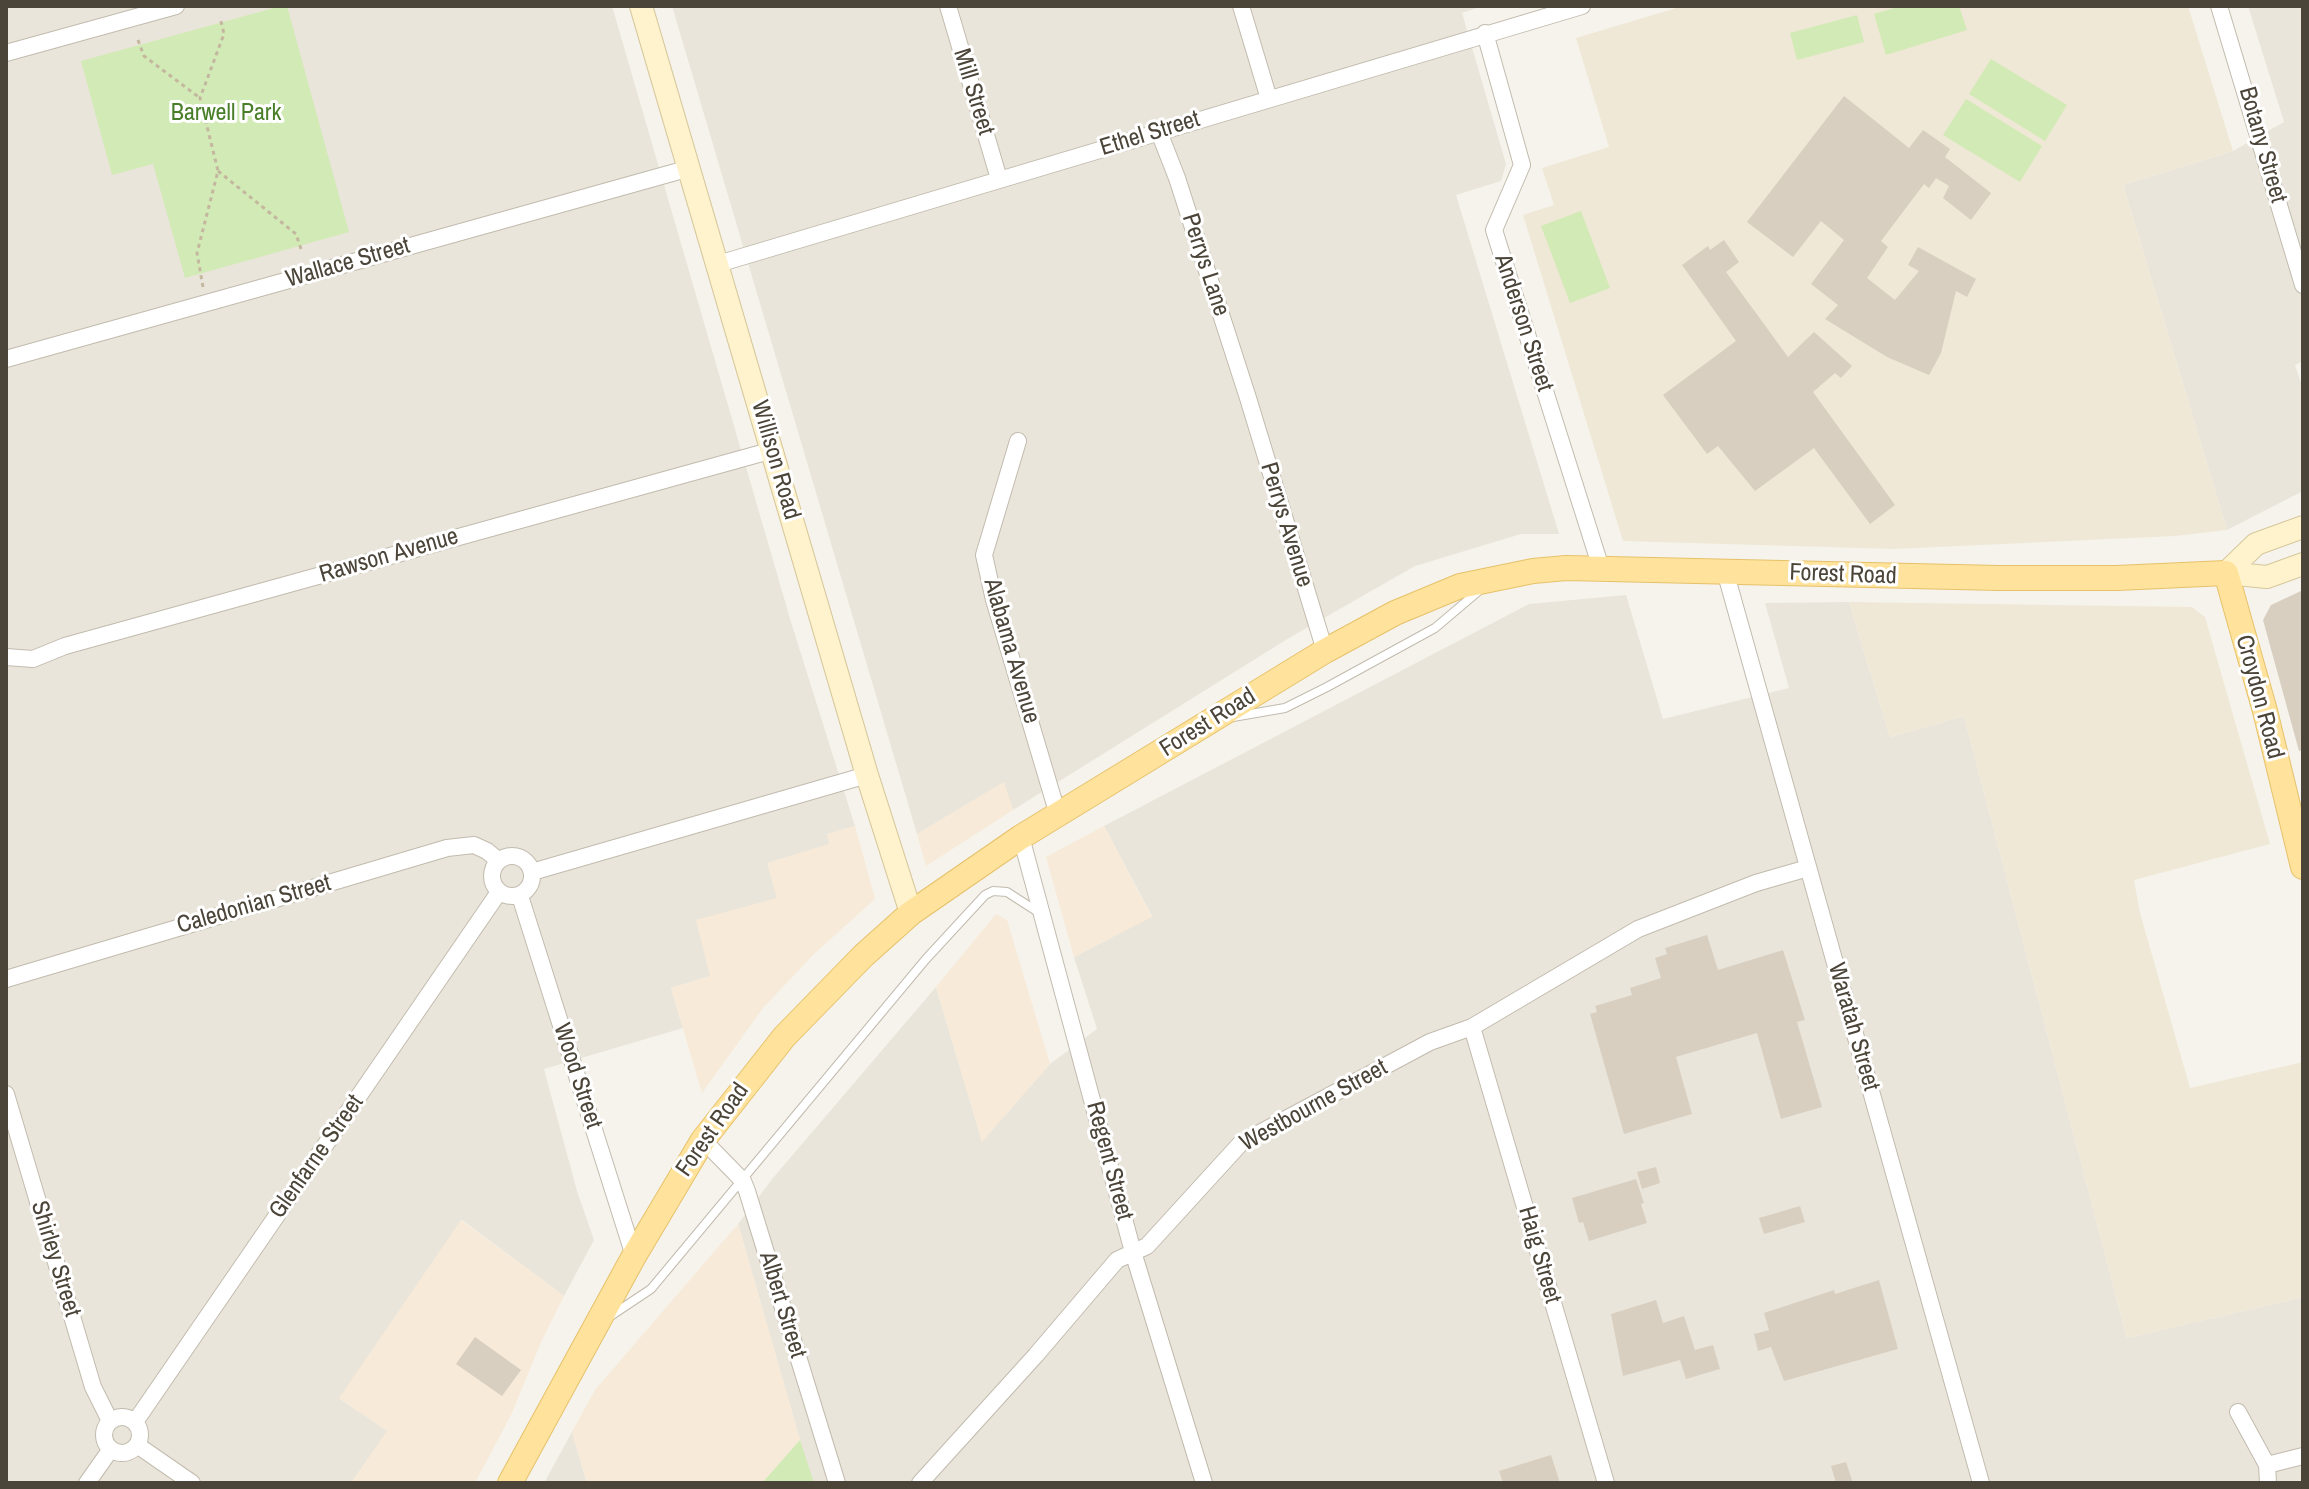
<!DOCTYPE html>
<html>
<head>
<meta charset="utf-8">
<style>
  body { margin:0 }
  #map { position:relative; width:2309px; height:1489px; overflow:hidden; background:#f6f3ec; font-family:"Archivo Narrow",sans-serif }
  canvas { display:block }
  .frame { position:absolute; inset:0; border:8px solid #4b4439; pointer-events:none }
</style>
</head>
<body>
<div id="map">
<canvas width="2309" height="1489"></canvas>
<div class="frame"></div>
</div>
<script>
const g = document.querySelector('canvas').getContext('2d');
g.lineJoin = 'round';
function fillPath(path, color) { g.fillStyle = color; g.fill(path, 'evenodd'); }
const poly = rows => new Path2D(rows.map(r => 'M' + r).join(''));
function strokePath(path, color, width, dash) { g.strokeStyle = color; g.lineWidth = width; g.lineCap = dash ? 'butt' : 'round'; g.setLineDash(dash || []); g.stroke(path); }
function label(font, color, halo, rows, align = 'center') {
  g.font = font + ' "Archivo Narrow",sans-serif'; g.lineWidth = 6; g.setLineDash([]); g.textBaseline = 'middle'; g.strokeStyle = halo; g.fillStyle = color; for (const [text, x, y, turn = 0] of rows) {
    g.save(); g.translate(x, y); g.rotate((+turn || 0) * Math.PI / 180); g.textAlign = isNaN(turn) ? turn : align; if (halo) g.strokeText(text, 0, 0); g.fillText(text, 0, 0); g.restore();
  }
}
const residential = poly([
  [6,6,612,6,791,622,855,826,828,834,830,844,768,863,777,898,710,976,671,988,683,1028,544,1069,577,1191,594,1240,564,1296,462,1220,340,1399,388,1431,351,1483,6,1483],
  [672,6,1483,6,1462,13,1506,164,1501,181,1456,195,1559,534,1521,534,1415,566,1289,638,1013,810,1003,783,917,834],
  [2248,6,2303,6,2303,361,2295,365,2303,389,2303,491,2227,530,2123,185,2233,151,2284,122],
  [1626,595,1663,719,1789,688,1765,603,1849,602,1890,737,1964,716,2127,1338,2303,1297,2303,1483,762,1483,800,1440,738,1224,773,1178,936,987,982,1141,1050,1064,1097,1029,1074,957,1152,916,1104,826,1529,604],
  [572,1432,587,1483,544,1483]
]);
const commercial = poly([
  [1004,782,1013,810,926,866,917,834],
  [855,826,875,899,814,954,763,1008,702,1093,671,988,710,976,696,920,777,898,767,863,829,844,827,834],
  [1104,826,1152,917,1074,957,1046,857],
  [996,914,1007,920,1050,1064,982,1142,936,987],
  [461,1220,564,1296,542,1340,511,1415,475,1483,351,1483,387,1431,339,1398],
  [738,1224,800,1440,762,1483,587,1483,572,1432,595,1390]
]);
const education = poly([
  [1683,6,2188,6,2233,151,2123,185,2227,530,2175,536,1894,549,1623,541,1523,215,1554,205,1542,168,1609,147,1576,38],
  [1849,602,2192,607,2205,617,2270,844,2134,880,2140,913,2190,1088,2303,1062,2303,1297,2127,1338,1964,716,1890,737]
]);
const green = poly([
  [281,6,287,6,349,232,185,278,153,164,112,175,81,61],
  [1901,6,1959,6,1967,30,1886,55,1874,14],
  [1857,15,1864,42,1797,60,1790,33],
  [1991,59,2067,105,2045,141,1969,94],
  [1966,99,2042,146,2020,182,1943,135],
  [1581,211,1610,288,1570,303,1541,226],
  [800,1440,814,1483,762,1483]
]);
const building = poly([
  [1844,96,1909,148,1923,130,1950,149,1945,157,1991,193,1971,220,1943,198,1949,186,1936,178,1929,188,1924,184,1881,241,1888,247,1867,278,1895,300,1919,271,1908,265,1918,247,1976,279,1967,297,1956,291,1941,353,1929,375,1887,357,1825,319,1838,305,1811,284,1844,240,1821,221,1793,257,1747,222],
  [1724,240,1739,262,1726,272,1788,357,1814,332,1852,366,1841,378,1835,373,1813,392,1895,505,1870,524,1814,448,1755,491,1718,446,1707,454,1663,395,1736,341,1682,265,1708,246,1710,250],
  [2303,590,2303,750,2299,751,2263,620,2271,605],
  [1707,935,1718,970,1783,950,1805,1020,1797,1022,1822,1107,1781,1119,1757,1033,1676,1057,1692,1114,1624,1134,1590,1014,1597,1012,1595,1006,1632,995,1630,988,1661,978,1655,958,1667,954,1665,948],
  [1656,1167,1660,1183,1642,1189,1637,1172],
  [1636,1179,1644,1203,1641,1204,1647,1223,1589,1241,1583,1222,1579,1223,1572,1198],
  [1800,1206,1805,1222,1764,1234,1759,1218],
  [1879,1280,1898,1349,1784,1381,1771,1347,1758,1351,1754,1334,1769,1330,1764,1313,1834,1290,1835,1294],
  [1656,1300,1663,1323,1684,1316,1695,1350,1713,1345,1720,1369,1686,1379,1680,1360,1623,1376,1611,1314],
  [475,1337,521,1370,502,1396,456,1364],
  [1551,1455,1560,1483,1503,1483,1499,1471],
  [1846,1462,1853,1483,1836,1483,1831,1466]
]);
const path = poly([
  [138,40,144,56,200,98],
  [218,171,296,234,301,249],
  [203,287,197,253,218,171,200,98,224,34,220,17]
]);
const service = poly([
  [1233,717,1285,708,1327,687,1435,628,1481,589],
  [609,1317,651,1289,926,959,985,895,993,891,1007,892,1038,912]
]);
const minor = poly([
  [948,6,999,179],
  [1241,6,1269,99],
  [2219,6,2303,285],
  [1485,33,1522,165,1494,230,1601,568],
  [6,53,176,6],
  [1159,132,1177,178,1248,398,1325,651],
  [718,264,1582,6],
  [6,359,690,168],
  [1018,441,984,555,994,600,1058,815],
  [1725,571,1981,1483],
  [6,657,33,659,65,646,773,450],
  [1021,837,1133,1252,1204,1483],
  '492 876a20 20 0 1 1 40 0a20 20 0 1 1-40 0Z',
  [532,872,867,775],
  [520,896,634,1256],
  [6,979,447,848,474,845,487,851,499,861],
  [1472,1027,1606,1483],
  [6,1094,93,1387,110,1421],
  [703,1140,743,1181,747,1191,837,1483],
  [2238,1412,2267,1465,2303,1456],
  '104 1435a18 18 0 1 1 36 0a18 18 0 1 1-36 0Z',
  [135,1422,499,892],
  [137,1445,192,1483],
  [2267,1465,2268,1483],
  [87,1483,111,1449],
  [920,1483,1036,1355,1117,1260,1147,1246,1241,1143,1430,1042,1472,1027,1638,929,1756,883,1808,868]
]);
const secondary = poly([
  [641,6,867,775,911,913],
  [2226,573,2256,544,2303,527],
  [2226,573,2267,577,2303,564]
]);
const primary = poly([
  [510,1483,634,1256,703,1140,784,1037,863,956,911,913,1021,837,1325,651,1395,613,1460,586,1533,571,1566,568,1999,578,2117,578,2226,573,2265,711,2303,867]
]);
const streetNames = [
  ["Mill Street",973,92,73],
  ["Ethel Street",1150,134,-17],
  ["Botany Street",2262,145,74],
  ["Wallace Street",348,263,-16],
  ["Perrys Lane",1205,265,72],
  ["Anderson Street",1523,323,72],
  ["Willison Road",775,460,74],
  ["Perrys Avenue",1286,525,73],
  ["Rawson Avenue",389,556,-16],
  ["Forest Road",1843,575,2],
  ["Alabama Avenue",1011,651,74],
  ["Croydon Road",2259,697,75],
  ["Forest Road",1208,723,-32],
  ["Caledonian Street",254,905,-16],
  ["Waratah Street",1853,1027,74],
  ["Wood Street",577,1076,72],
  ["Westbourne Street",1314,1106,-29],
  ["Forest Road",713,1130,-55],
  ["Glenfarne Street",317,1157,-55],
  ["Regent Street",1109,1161,75],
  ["Haig Street",1539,1255,74],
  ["Shirley Street",55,1259,73],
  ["Albert Street",782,1305,73]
];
const parkNames = [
  ["Barwell Park",226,114]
];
fillPath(residential, '#eae5da');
fillPath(commercial, '#f7ead8');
fillPath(education, '#efe8d6');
fillPath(green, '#d2eab5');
fillPath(building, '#d8cfc1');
strokePath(service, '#c2bbae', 10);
strokePath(minor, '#c2bbae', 18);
strokePath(secondary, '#d6c79b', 24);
strokePath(primary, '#e6c16a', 26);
strokePath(path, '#c4b79f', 3, [4, 4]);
strokePath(service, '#fff', 8);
strokePath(minor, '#fff', 16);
strokePath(secondary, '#fff3cd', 22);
strokePath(primary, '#ffe39c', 24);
label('24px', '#4b4439', '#fff', streetNames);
label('24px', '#4a7f2a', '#fff', parkNames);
</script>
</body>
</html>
